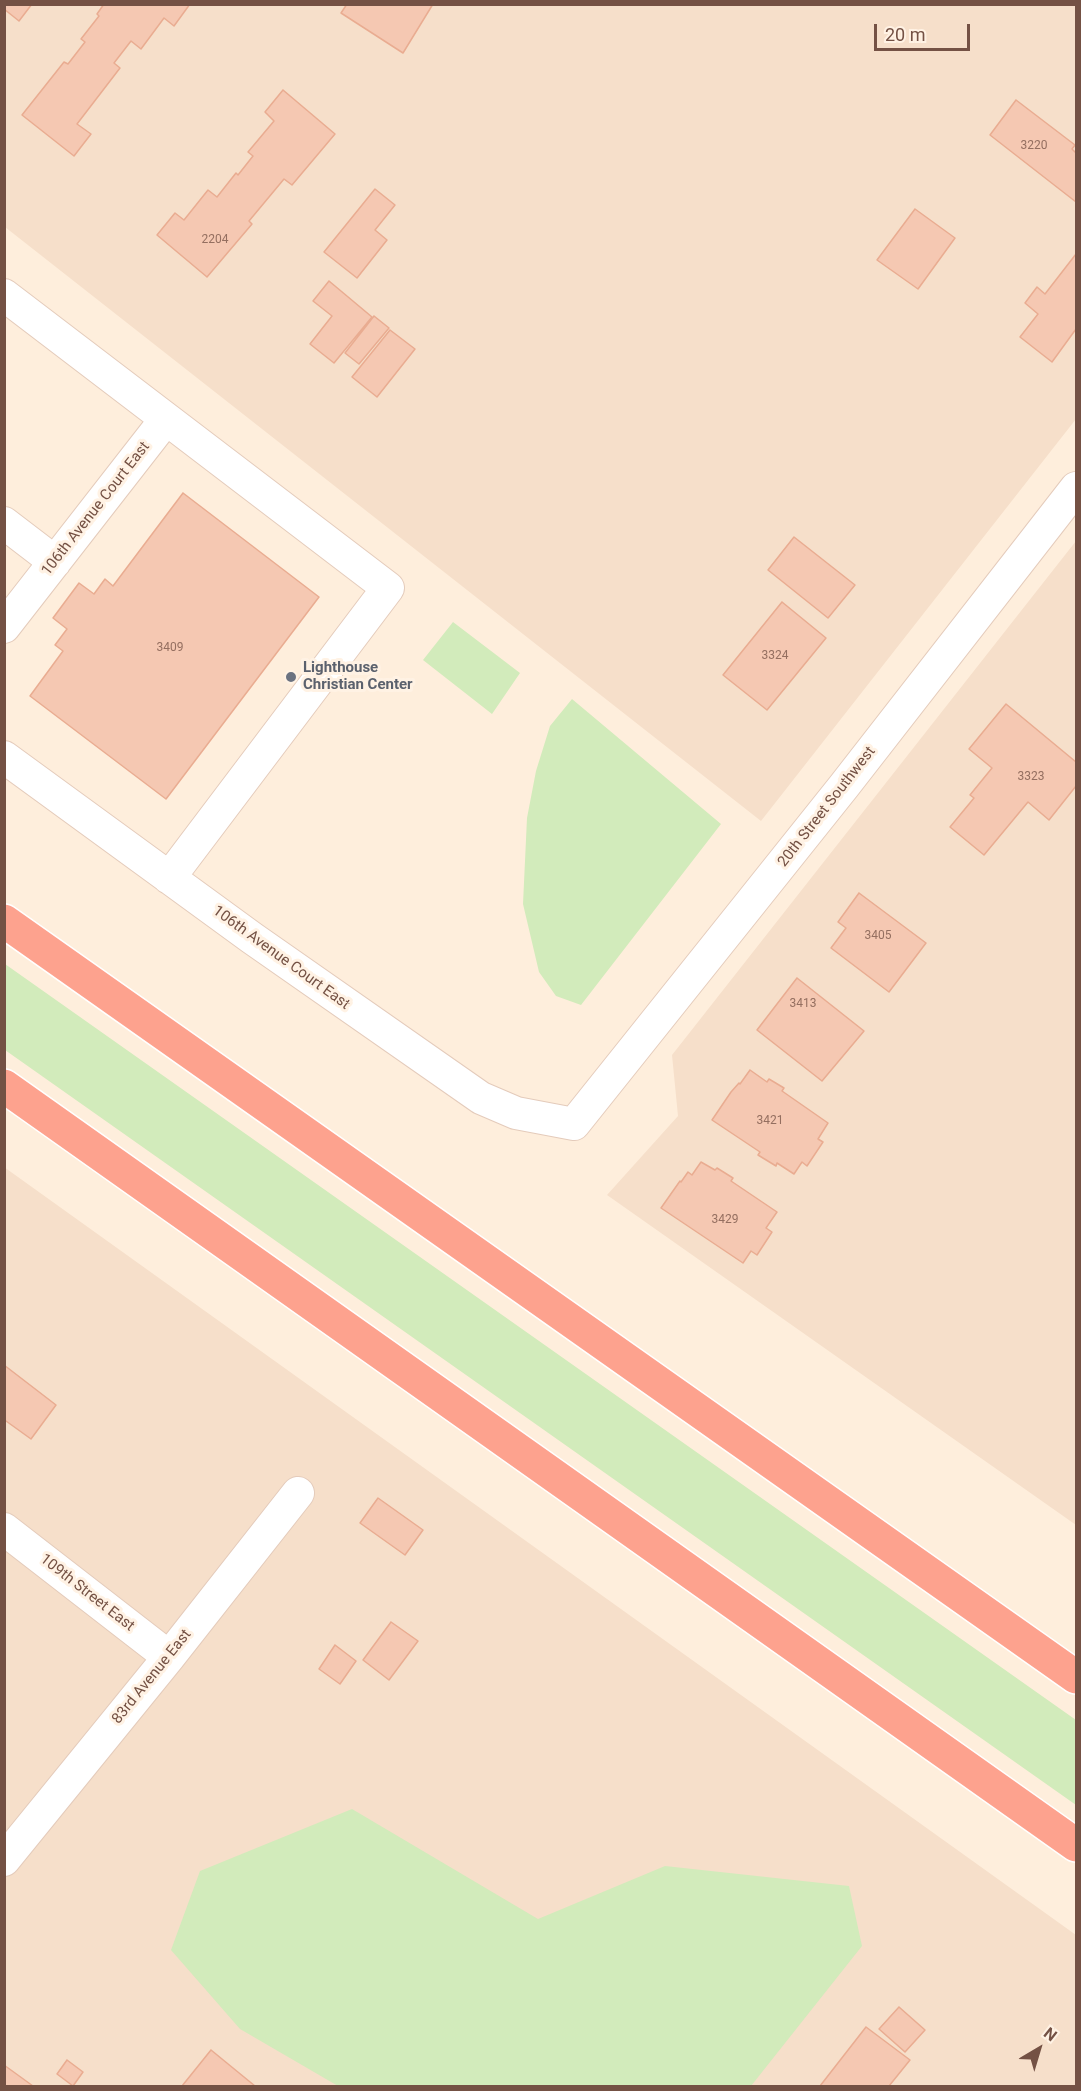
<!DOCTYPE html>
<html>
<head>
<meta charset="utf-8">
<style>
  body { margin:0 }
  #map { position:relative; width:1081px; height:2091px; overflow:hidden; background:#feeedc; font-family:Roboto,sans-serif }
  canvas { display:block }
  .frame { position:absolute; inset:0; border:6px solid #745144; pointer-events:none }
  .north { position:absolute; left:1009px; top:2019px; width:60px; height:60px; -webkit-text-stroke:4px #fff2e4; paint-order:stroke; rotate:38deg; font-size:16px; font-weight:700; line-height:24px; text-align:center; color:#745144 }
  .north::after { content:''; display:block; margin:auto; width:21px; height:27px; background:#745144; clip-path:polygon(50% 0,100% 100%,50% 72%,0 100%) }
  .scale { position:absolute; left:874px; top:24px; width:96px; height:27px; box-sizing:border-box; border:3px solid #745144; border-top:0; padding-left:8px; font-size:18px; line-height:21px; white-space:nowrap; color:#745144; -webkit-text-stroke:4px #fff2e4; paint-order:stroke }
</style>
</head>
<body>
<div id="map">
<canvas width="1081" height="2091"></canvas>
<div class="frame"></div>
<div class="north">N</div>
<div class="scale">20 m</div>
</div>
<script>
const g = document.querySelector('canvas').getContext('2d');
g.lineJoin = 'round';
function fillPath(path, color) { g.fillStyle = color; g.fill(path, 'evenodd'); }
const poly = rows => new Path2D(rows.map(r => 'M' + r).join(''));
function strokePath(path, color, width, dash) { g.strokeStyle = color; g.lineWidth = width; g.lineCap = dash ? 'butt' : 'round'; g.setLineDash(dash || []); g.stroke(path); }
function label(font, color, halo, rows, align = 'center') {
  g.font = font + ' Roboto,sans-serif'; g.lineWidth = 6; g.setLineDash([]); g.textBaseline = 'middle'; g.strokeStyle = halo; g.fillStyle = color; for (const [text, x, y, turn = 0] of rows) {
    g.save(); g.translate(x, y); g.rotate((+turn || 0) * Math.PI / 180); g.textAlign = isNaN(turn) ? turn : align; if (halo) g.strokeText(text, 0, 0); g.fillText(text, 0, 0); g.restore();
  }
}
const residential = poly([
  [4,5,1076,5,1076,419,761,821,5,227],
  [1076,541,1076,1525,607,1195,678,1116,672,1055],
  [4,1167,1076,1935,1076,2086,5,2086]
]);
const green = poly([
  [453,622,520,673,492,714,423,660],
  [572,699,721,824,581,1005,556,996,539,972,523,904,527,818,536,771,550,726],
  [5,964,1076,1720,1076,1805,5,1050],
  [352,1809,538,1919,665,1866,849,1886,862,1946,751,2086,338,2086,240,2029,171,1950,200,1871]
]);
const building = poly([
  [4,4,32,4,19,21,4,9,4,4],
  [104,4,190,4,174,26,164,18,141,49,131,41,114,63,120,68,77,124,91,134,74,156,22,115,64,62,68,64,85,42,81,39,99,16,97,14,104,4],
  [347,4,433,4,403,53,341,13,347,4],
  [283,90,335,134,292,185,284,179,249,221,252,224,207,277,157,235,175,213,184,220,208,190,217,197,236,173,238,175,253,156,248,152,274,121,265,112,283,90],
  [1016,100,1075,145,1072,149,1076,153,1076,202,990,135,1016,100],
  [375,189,395,205,375,230,387,240,357,278,324,252,375,189],
  [915,209,955,238,918,289,877,260,915,209],
  [1076,254,1076,329,1052,362,1020,337,1038,314,1025,303,1037,287,1045,294,1076,254],
  [329,281,372,317,334,363,310,344,332,316,313,301,329,281],
  [374,316,389,328,359,364,345,353,374,316],
  [390,330,415,349,377,397,352,377,390,330],
  [183,493,319,597,166,799,30,696,63,651,55,645,67,629,53,618,79,583,94,594,105,579,113,586,183,493],
  [794,537,855,585,828,618,768,570,794,537],
  [782,602,826,638,767,710,723,675,782,602],
  [1006,704,1076,762,1076,786,1049,820,1028,802,984,855,950,827,974,798,970,795,992,768,969,749,1006,704],
  [859,893,926,943,889,992,831,948,846,928,838,922,859,893],
  [797,978,864,1031,822,1081,757,1030,797,978],
  [750,1070,767,1082,769,1079,784,1088,782,1091,828,1123,818,1139,823,1142,807,1166,802,1162,794,1174,777,1163,776,1166,758,1155,760,1152,712,1120,731,1092,739,1083,740,1084,750,1070],
  [701,1162,715,1170,717,1168,733,1178,731,1181,777,1212,766,1228,772,1232,757,1255,751,1251,743,1263,661,1208,680,1181,681,1182,688,1172,692,1175,701,1162],
  [4,1365,56,1405,31,1439,6,1421,4,1423,4,1365],
  [378,1498,423,1530,405,1555,360,1523,378,1498],
  [391,1622,418,1641,389,1680,363,1660,391,1622],
  [335,1645,356,1661,340,1684,319,1669,335,1645],
  [899,2007,925,2030,905,2052,879,2029,899,2007],
  [866,2027,910,2060,889,2086,820,2086,866,2027],
  [211,2050,255,2086,182,2086,211,2050],
  [67,2060,83,2072,73,2086,57,2074,67,2060],
  [4,2065,33,2086,4,2086,4,2065]
]);
const minor = poly([
  [4,295,388,588,169,878],
  [4,523,55,562],
  [4,627,166,419],
  [4,757,252,938,481,1098,516,1113,574,1124,844,786,1076,488],
  [4,1529,169,1657],
  [4,1860,169,1657,298,1493]
]);
const highway = poly([
  [4,921,1076,1677],
  [4,1086,1076,1845]
]);
const markers = [
  [291,677,6,"#6b7280"]
];
const numberNames = [
  ["3220",1034,146],
  ["2204",215,240],
  ["3409",170,648],
  ["3324",775,656],
  ["3323",1031,777],
  ["3405",878,936],
  ["3413",803,1004],
  ["3421",770,1121],
  ["3429",725,1220]
];
const streetNames = [
  ["106th Avenue Court East",96,509,-52],
  ["20th Street Southwest",827,807,-52],
  ["106th Avenue Court East",281,958,36],
  ["109th Street East",87,1593,38],
  ["83rd Avenue East",152,1677,-51]
];
const worshipNames = [
  ["Lighthouse",303,668],
  ["Christian Center",303,685]
];
fillPath(residential, '#f6dfca');
fillPath(green, '#d2ebbb');
fillPath(building, '#f5c8b2');
strokePath(building, '#e9ac91', 1.5);
strokePath(minor, '#e4cbbb', 34);
strokePath(highway, '#fff', 36);
strokePath(minor, '#fff', 32);
strokePath(highway, '#fda28e', 33);
for (const [x, y, r, color] of markers) { const dot = new Path2D(); dot.arc(x, y, r, 0, 2 * Math.PI); g.fillStyle = color; g.fill(dot); strokePath(dot, '#fff2e4', 2); }
label('12px', '#946f60', null, numberNames);
label('15px', '#745144', '#fff2e4', streetNames);
label('bold 15px', '#5b616d', '#fff2e4', worshipNames, 'left');
</script>
</body>
</html>
